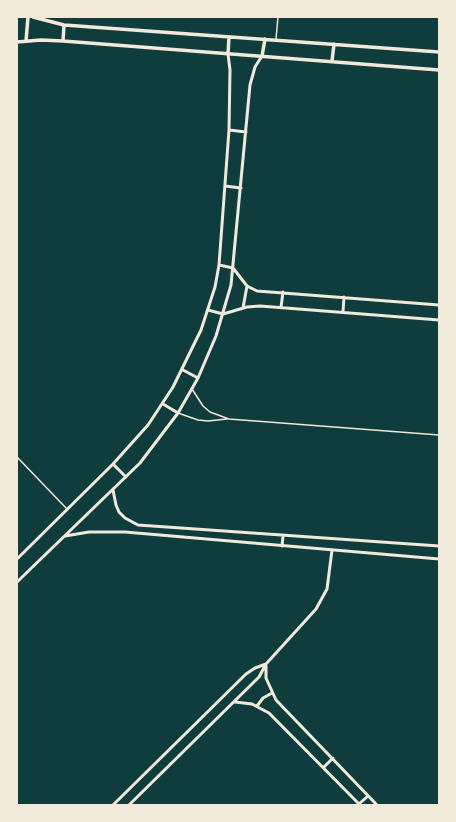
<!DOCTYPE html>
<html>
<head>
<meta charset="utf-8">
<style>
  body { margin:0 }
  #map { position:relative; width:456px; height:822px; overflow:hidden; background:#0f3d3e; font-family:Georgia,serif }
  canvas { display:block }
  .frame { position:absolute; inset:0; border:18px solid #f1e9da; pointer-events:none }
</style>
</head>
<body>
<div id="map">
<canvas width="456" height="822"></canvas>
<div class="frame"></div>
</div>
<script>
const g = document.querySelector('canvas').getContext('2d');
g.lineJoin = 'round';
const poly = rows => new Path2D(rows.map(r => 'M' + r).join(''));
function strokePath(path, color, width, dash) { g.strokeStyle = color; g.lineWidth = width; g.lineCap = dash ? 'butt' : 'round'; g.setLineDash(dash || []); g.stroke(path); }
const service = poly([
  [276,39,278,17],
  [192,389,203,406,210,412,229,419,439,435],
  [178,413,198,420,208,421,227,419],
  [17,457,67,509]
]);
const minor = poly([
  [229,130,246,132],
  [225,186,241,188],
  [219,265,233,268,247,286,257,291,439,305],
  [281,307,283,292],
  [243,308,247,286],
  [208,310,223,314,247,307,260,306,439,320],
  [343,312,344,297],
  [183,370,198,378],
  [163,404,178,413],
  [113,464,126,477],
  [113,490,116,505,119,512,125,518,138,525,439,546],
  [65,536,89,532,125,532,439,559],
  [282,546,283,536],
  [17,559,113,464,148,425,173,387,201,330,215,287,219,265,229,130,230,70,228,54],
  [17,582,140,463,178,413,198,378,216,336,231,285,250,85,255,67,262,56],
  [266,666,266,678,276,700,377,805],
  [235,702,252,704,269,713,360,805],
  [257,706,263,698,272,693],
  [324,767,333,758],
  [359,804,368,796],
  [113,805,246,674,255,668,266,664],
  [129,805,259,677,266,664,316,609,327,589,332,550]
]);
const tertiary = poly([
  [33,17,64,25,439,52],
  [26,41,28,17],
  [63,41,64,25],
  [17,42,41,40,63,41,439,70],
  [228,54,229,37],
  [262,56,265,39],
  [332,61,334,44]
]);
strokePath(service, '#f1e9da', 1.5);
strokePath(minor, '#f1e9da', 3);
strokePath(tertiary, '#f1e9da', 3.5);
</script>
</body>
</html>
